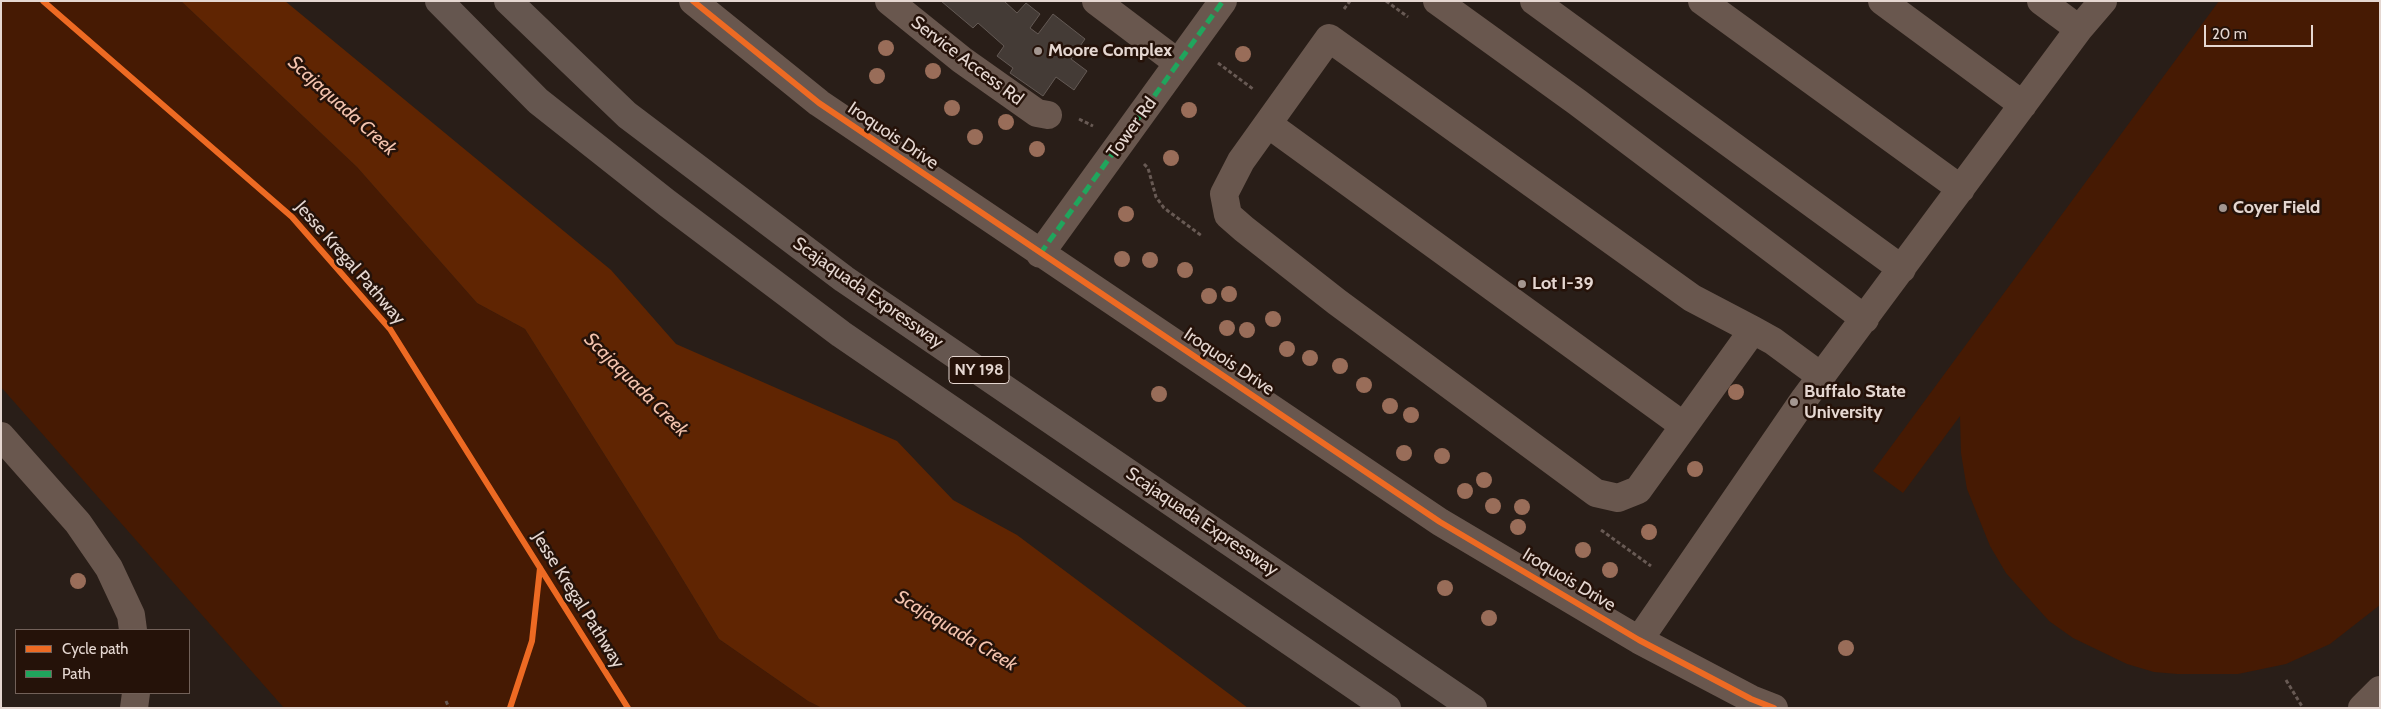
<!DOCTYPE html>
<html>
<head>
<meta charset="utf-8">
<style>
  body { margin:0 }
  #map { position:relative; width:2381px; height:709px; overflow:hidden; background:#291e18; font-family:Cabin,sans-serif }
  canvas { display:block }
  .frame { position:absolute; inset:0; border:2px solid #e5d7d1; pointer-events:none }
  .legend { position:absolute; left:15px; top:629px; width:175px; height:65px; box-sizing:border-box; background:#251209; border:1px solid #726159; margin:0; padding:6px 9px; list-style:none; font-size:15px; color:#e5d7d1 }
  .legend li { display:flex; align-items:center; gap:10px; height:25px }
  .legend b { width:25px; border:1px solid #726159 }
  .scale { position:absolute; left:2204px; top:25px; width:109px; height:22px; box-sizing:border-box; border:2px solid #e5d7d1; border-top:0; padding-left:6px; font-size:15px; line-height:18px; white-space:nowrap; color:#e5d7d1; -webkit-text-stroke:4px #251209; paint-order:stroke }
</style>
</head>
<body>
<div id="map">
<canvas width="2381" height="709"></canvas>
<div class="frame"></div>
<ul class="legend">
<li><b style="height:6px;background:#ed6a23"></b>Cycle path</li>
<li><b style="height:6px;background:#20a55d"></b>Path</li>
</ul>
<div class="scale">20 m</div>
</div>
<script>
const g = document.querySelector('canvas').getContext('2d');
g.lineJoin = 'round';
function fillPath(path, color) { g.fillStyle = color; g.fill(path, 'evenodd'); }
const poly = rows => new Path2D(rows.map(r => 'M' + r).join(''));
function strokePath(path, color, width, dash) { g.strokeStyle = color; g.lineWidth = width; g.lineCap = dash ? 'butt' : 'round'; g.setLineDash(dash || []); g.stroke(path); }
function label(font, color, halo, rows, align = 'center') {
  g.font = font + ' Cabin,sans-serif'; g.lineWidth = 5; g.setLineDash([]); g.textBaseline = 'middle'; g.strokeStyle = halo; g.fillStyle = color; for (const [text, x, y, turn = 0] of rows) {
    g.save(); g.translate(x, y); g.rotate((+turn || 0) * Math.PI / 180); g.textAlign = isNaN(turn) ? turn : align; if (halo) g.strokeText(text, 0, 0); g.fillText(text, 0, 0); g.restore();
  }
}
const green = poly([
  [1,1,181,1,357,167,477,303,525,329,663,547,719,639,808,701,822,708,284,708,1,387],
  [2219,1,2380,1,2380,605,2330,644,2286,664,2238,674,2177,674,2154,672,2127,664,2073,638,2049,621,2006,573,1990,546,1967,489,1961,453,1960,416,1903,493,1873,471]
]);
const water = poly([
  [181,1,285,1,611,270,676,344,897,441,953,500,1017,535,1248,708,822,708,808,701,719,639,663,547,525,329,477,303,357,167]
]);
const building = poly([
  [941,1,1004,1,1017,13,1026,3,1040,14,1030,28,1038,34,1053,14,1085,39,1071,59,1087,71,1074,90,1056,77,1043,96,1010,73,1013,68,997,56,1004,46,978,23,973,28,941,1]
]);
const path = poly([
  [1386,1,1408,17],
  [1344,9,1350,1],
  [1218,63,1253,89],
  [1079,119,1093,126],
  [1144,164,1148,168,1156,197,1164,208,1202,236],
  [1601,530,1651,566],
  [2286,680,2303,708],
  [446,701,449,708]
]);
const minor = poly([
  [693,1,819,103,1440,522,1639,640,1751,699,1774,708],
  [889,1,962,60,1037,113,1048,115],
  [1096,1,1178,63],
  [1437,1,1577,102,1865,319],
  [1534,1,1902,269],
  [1702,1,1961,189],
  [1882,1,2023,105],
  [2041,1,2079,29],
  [1268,124,1684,426],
  [1040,254,1223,1],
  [1753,330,1638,490,1618,498,1596,493,1337,302,1244,229,1228,215,1224,194,1241,161,1329,38,1692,298,1753,330,1773,341,1822,377],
  [1,436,78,523,109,568,131,615,133,630],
  [1639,640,1805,398,2079,29,2103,1],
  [134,708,136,693],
  [2362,708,2380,690]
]);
const highway = poly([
  [439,1,538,101,667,203,841,334,1387,708],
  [508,1,627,115,844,279,1473,708]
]);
const quiet = poly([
  [1040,254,1223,1]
]);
const cycleway = poly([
  [43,1,292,217,390,329,628,708],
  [693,1,819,103,1440,522,1639,640,1751,699,1774,708],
  [510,708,532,641,540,568]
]);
const trees = [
  [886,48],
  [1243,54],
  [933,71],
  [877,76],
  [952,108],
  [1189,110],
  [1006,122],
  [975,137],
  [1037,149],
  [1171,158],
  [1126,214],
  [1122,259],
  [1150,260],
  [1185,270],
  [1229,294],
  [1209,296],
  [1273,319],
  [1227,328],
  [1247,330],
  [1287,349],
  [1310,358],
  [1340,366],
  [1364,385],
  [1736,392],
  [1159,394],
  [1390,406],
  [1411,415],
  [1404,453],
  [1442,456],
  [1695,469],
  [1484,480],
  [1465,491],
  [1493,506],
  [1522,507],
  [1518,527],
  [1649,532],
  [1583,550],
  [1610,570],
  [78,581],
  [1445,588],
  [1489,618],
  [1846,648]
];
const markers = [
  [1038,51,5,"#a39690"],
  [2223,208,5,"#a39690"],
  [1522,284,5,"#a39690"],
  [1794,402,5,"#a39690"]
];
const shields = [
  [979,370,60]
];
const shieldNames = [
  ["NY 198",979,370]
];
const poiNames = [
  ["Moore Complex",1048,51],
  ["Coyer Field",2233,208],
  ["Lot I-39",1532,284],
  ["Buffalo State",1804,392],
  ["University",1804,413]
];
const streetNames = [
  ["Service Access Rd",967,61,37],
  ["Tower Rd",1132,128,-54],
  ["Iroquois Drive",893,136,34],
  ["Jesse Kregal Pathway",350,263,49],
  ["Scajaquada Expressway",868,293,35],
  ["Iroquois Drive",1229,362,34],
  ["Scajaquada Expressway",1202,522,34],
  ["Iroquois Drive",1569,580,31],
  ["Jesse Kregal Pathway",578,600,58]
];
const waterNames = [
  ["Scajaquada Creek",342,106,42],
  ["Scajaquada Creek",636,385,45],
  ["Scajaquada Creek",956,631,31]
];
fillPath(green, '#461a03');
fillPath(water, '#602502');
fillPath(building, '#443b36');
strokePath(building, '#645a55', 1);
strokePath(path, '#685a54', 3, [4, 2.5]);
strokePath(minor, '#69574e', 28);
strokePath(highway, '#65564f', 28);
strokePath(quiet, '#20a55d', 5, [10, 5]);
strokePath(cycleway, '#ed6a23', 6);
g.fillStyle = '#996d59';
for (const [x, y] of trees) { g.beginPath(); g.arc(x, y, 8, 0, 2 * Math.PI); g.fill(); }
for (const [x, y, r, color] of markers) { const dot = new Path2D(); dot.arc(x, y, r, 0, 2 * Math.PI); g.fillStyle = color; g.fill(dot); strokePath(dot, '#251209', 2); }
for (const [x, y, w] of shields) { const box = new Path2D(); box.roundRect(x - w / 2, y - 13.5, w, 27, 4); g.fillStyle = '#251209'; g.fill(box); strokePath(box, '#e5d7d1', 1); }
label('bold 16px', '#e5d7d1', null, shieldNames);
label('bold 18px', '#e5d7d1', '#251209', poiNames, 'left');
label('18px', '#e5d7d1', '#251209', streetNames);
label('italic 19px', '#f4c3ae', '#251209', waterNames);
</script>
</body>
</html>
